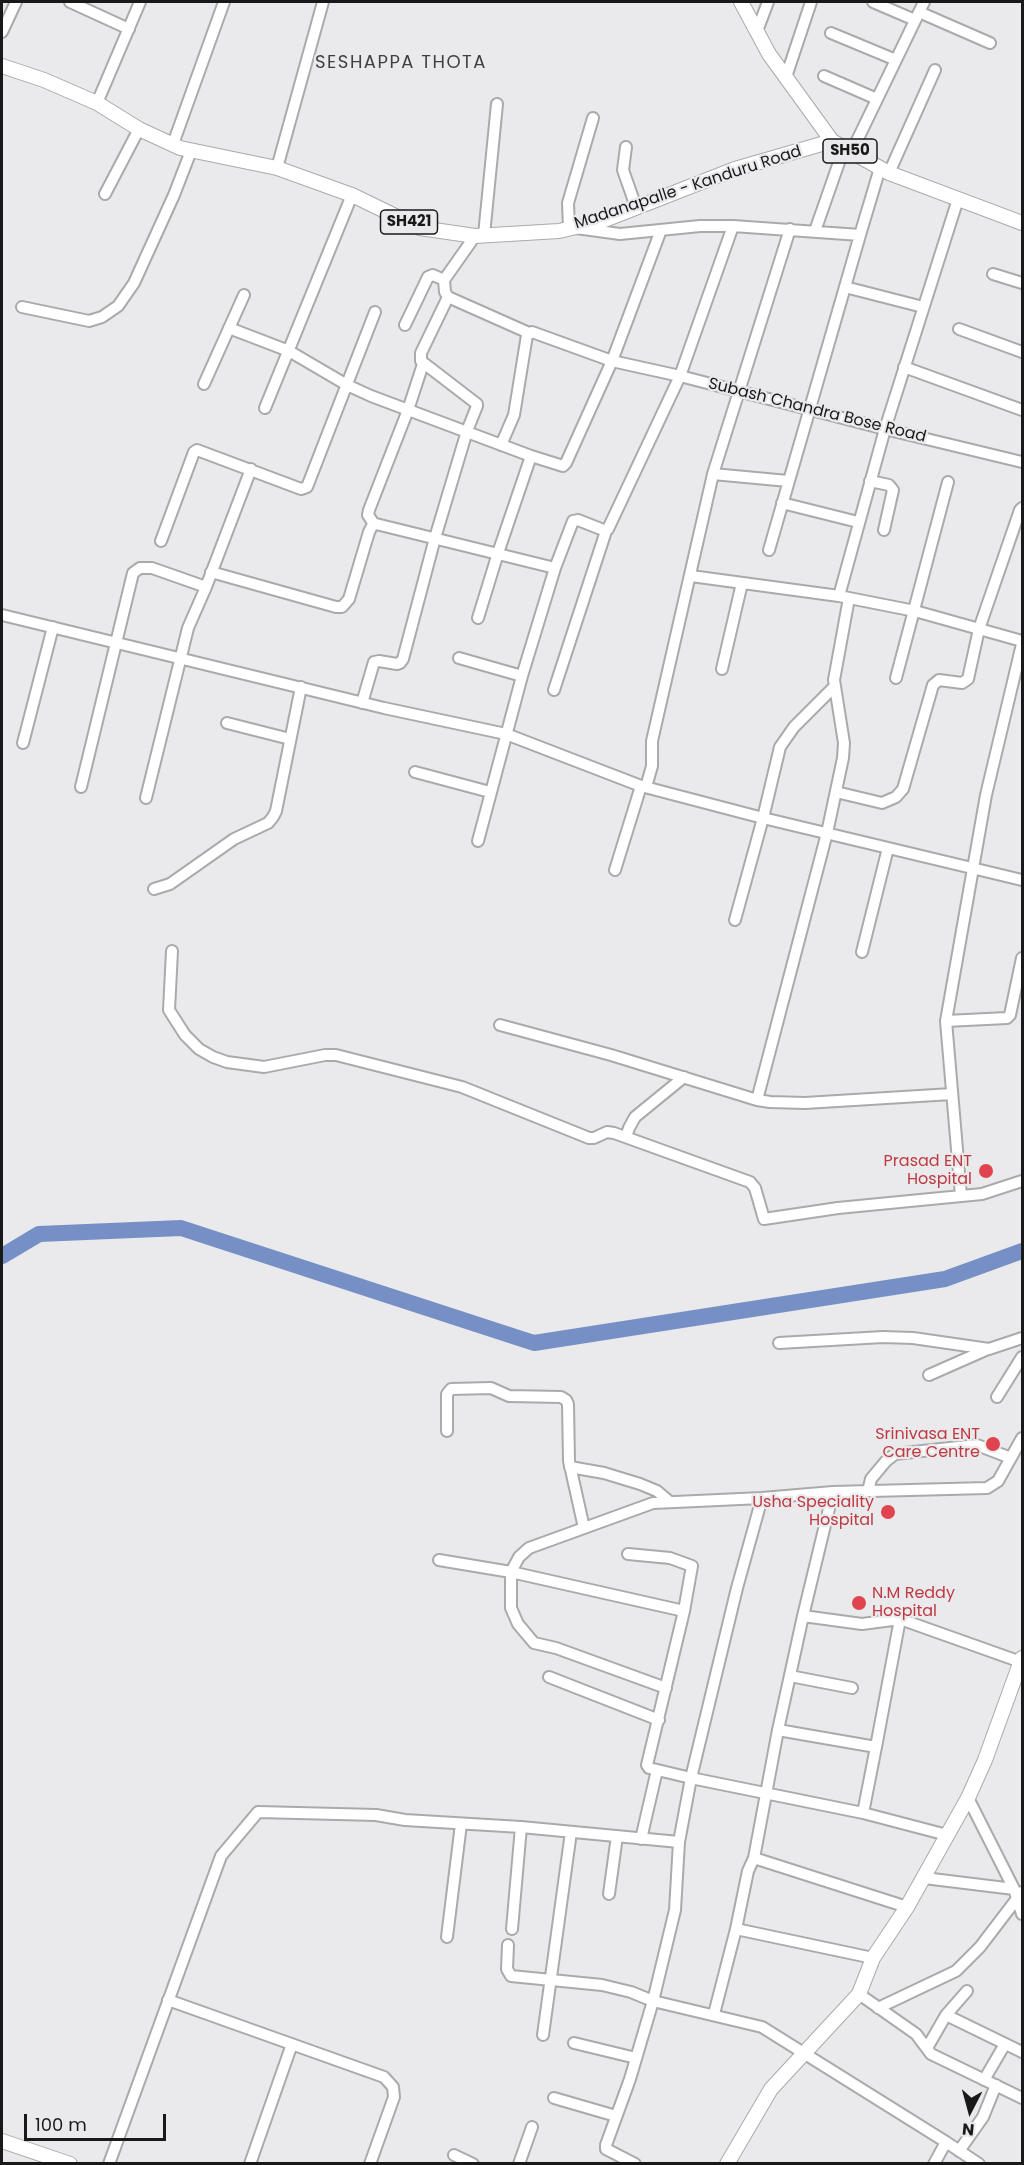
<!DOCTYPE html>
<html>
<head>
<meta charset="utf-8">
<style>
  body { margin:0 }
  #map { position:relative; width:1024px; height:2165px; overflow:hidden; background:#eaeaec; font-family:Poppins,sans-serif }
  canvas { display:block }
  .frame { position:absolute; inset:0; border:3px solid #19191a; pointer-events:none }
  .north { position:absolute; left:940px; top:2081px; width:60px; height:60px; -webkit-text-stroke:4px #eaeaec; paint-order:stroke; rotate:186deg; font-size:16px; font-weight:700; line-height:24px; text-align:center; color:#19191a }
  .north::after { content:''; display:block; margin:auto; width:21px; height:27px; background:#19191a; clip-path:polygon(50% 0,100% 100%,50% 72%,0 100%) }
  .scale { position:absolute; left:24px; top:2114px; width:142px; height:27px; box-sizing:border-box; border:3px solid #19191a; border-top:0; padding-left:8px; font-size:18px; line-height:21px; white-space:nowrap; color:#19191a; -webkit-text-stroke:4px #eaeaec; paint-order:stroke }
</style>
</head>
<body>
<div id="map">
<canvas width="1024" height="2165"></canvas>
<div class="frame"></div>
<div class="north">N</div>
<div class="scale">100 m</div>
</div>
<script>
const g = document.querySelector('canvas').getContext('2d');
g.lineJoin = 'round';
const poly = rows => new Path2D(rows.map(r => 'M' + r).join(''));
function strokePath(path, color, width, dash) { g.strokeStyle = color; g.lineWidth = width; g.lineCap = dash ? 'butt' : 'round'; g.setLineDash(dash || []); g.stroke(path); }
function label(font, color, halo, rows, align = 'center') {
  g.font = font + ' Poppins,sans-serif'; g.lineWidth = 4.5; g.setLineDash([]); g.textBaseline = 'middle'; g.strokeStyle = halo; g.fillStyle = color; for (const [text, x, y, turn = 0] of rows) {
    g.save(); g.translate(x, y); g.rotate((+turn || 0) * Math.PI / 180); g.textAlign = isNaN(turn) ? turn : align; if (halo) g.strokeText(text, 0, 0); g.fillText(text, 0, 0); g.restore();
  }
}
const river = poly([
  [2,1256,39,1234,181,1228,534,1343,945,1279,1022,1251]
]);
const minor = poly([
  [70,2,129,29],
  [873,2,915,20],
  [919,12,990,43],
  [757,31,768,2],
  [2,32,16,2],
  [831,33,896,60],
  [824,76,877,99],
  [786,77,811,2],
  [97,103,140,2],
  [173,144,224,2],
  [626,147,623,170,636,207],
  [852,151,924,2],
  [277,168,323,2],
  [889,173,935,70],
  [105,194,139,129],
  [958,199,885,429,839,596,915,611,1022,641],
  [569,228,568,203,593,118],
  [576,228,620,234,700,226,733,226,860,235,769,550],
  [815,231,844,148],
  [484,235,497,104],
  [860,235,880,168],
  [475,236,444,280,445,292,448,297,529,333],
  [993,274,1022,283],
  [845,287,923,307],
  [22,307,89,321,102,317,118,306,134,283,174,195,191,151],
  [405,325,428,277,433,275,444,280],
  [229,328,289,351,347,385,371,396,531,456,563,466,566,463,612,361,661,230],
  [959,329,1022,352],
  [904,367,1022,410],
  [204,384,244,295],
  [265,408,352,195],
  [501,445,514,415,527,335,532,332,612,361,680,376,885,429,1022,462],
  [713,474,790,229],
  [870,481,889,485,893,490,884,530],
  [782,503,858,522],
  [374,524,368,515,369,510,408,410,423,364],
  [161,541,194,452,197,450,301,489,307,487,375,312],
  [211,572,336,607,342,607,349,599,369,532,372,526,376,524,555,568],
  [691,576,839,596],
  [2,615,384,708,506,734,641,786,763,818,1022,880],
  [478,618,498,553,531,456],
  [459,658,522,676],
  [722,669,742,583],
  [896,678,948,482],
  [554,690,606,531],
  [362,703,374,662,379,661,397,664,400,663,403,659,435,538,467,431,477,406,477,404,421,361,421,353,448,297],
  [227,723,290,739],
  [23,743,53,627],
  [415,772,490,792],
  [81,787,133,573,140,568,152,568,206,587],
  [646,787,652,766,652,741,713,474,788,481],
  [836,792,882,803,896,797,903,789,933,685,939,680,962,683,968,679,979,629,1020,510,1022,508],
  [146,798,188,628,206,587,251,469],
  [478,841,522,676,555,568,573,521,578,520,606,531,608,529,680,376,733,226],
  [615,870,641,786],
  [154,889,170,884,234,839,268,823,273,817,276,811,301,687],
  [735,920,763,818,780,747,794,727,834,687],
  [172,951,169,1010,185,1035,199,1049,213,1057,227,1062,264,1067,325,1055,336,1055,462,1087,589,1138,594,1138,607,1132,614,1133,750,1182,755,1188,764,1219,838,1208,982,1194,1022,1181],
  [862,952,888,848],
  [946,1021,1007,1018,1010,1015,1022,958],
  [500,1025,611,1055,757,1100,770,1102,805,1103,952,1094],
  [757,1100,827,833,843,758,844,743,834,680,849,598],
  [626,1137,629,1128,635,1117,684,1077],
  [961,1196,946,1021,986,795,1022,644],
  [779,1343,883,1337,913,1338,989,1349,1022,1338],
  [929,1375,988,1349],
  [997,1397,1022,1357],
  [447,1431,447,1394,451,1389,491,1388,509,1396,561,1397,566,1400,568,1404,569,1461,584,1528],
  [570,1467,604,1473,640,1484,657,1491,670,1502],
  [868,1491,871,1479,886,1461,895,1454,977,1445,1011,1458],
  [628,1554,670,1558,692,1566,684,1611,647,1765,649,1768,691,1778,737,1588,762,1498],
  [439,1560,511,1572,684,1611],
  [803,1616,862,1624,900,1619,1021,1662],
  [900,1619,876,1747,778,1730,754,1858,907,1907],
  [790,1676,852,1688],
  [549,1677,659,1720],
  [666,1688,556,1648,534,1643,518,1624,511,1608,511,1572,519,1557,529,1548,653,1503,762,1498,833,1492,987,1488,998,1481,1022,1438],
  [778,1730,803,1616,833,1492],
  [968,1798,1014,1889,1022,1914],
  [863,1813,876,1747],
  [641,1839,657,1770],
  [924,1878,1014,1889],
  [609,1894,617,1836],
  [512,1929,521,1827],
  [736,1929,873,1958],
  [447,1937,461,1824],
  [508,1945,507,1969,511,1976,602,1985,631,1992,653,2001,762,2027,946,2142],
  [859,1994,916,2034,931,2054,1022,2098],
  [168,2000,384,2077,393,2087,394,2097,370,2164],
  [878,2008,956,1971,980,1947,1022,1892],
  [714,2014,736,1929,748,1871,754,1858],
  [946,2015,967,1991],
  [543,2035,571,1832],
  [574,2043,636,2058],
  [927,2048,946,2015,1022,2052],
  [984,2080,1005,2044],
  [554,2098,616,2116],
  [959,2151,983,2117,996,2085],
  [454,2155,473,2164],
  [109,2164,221,1856,258,1812,376,1815,405,1820,521,1827,679,1842,691,1778,863,1813,947,1835],
  [250,2164,292,2044],
  [519,2164,532,2127],
  [635,2164,606,2149,606,2145,630,2079,653,2001,675,1910,679,1842],
  [934,2164,946,2142,979,2164]
]);
const major = poly([
  [741,2,769,54,832,141,889,173,1022,223],
  [2,66,44,80,97,103,139,129,180,148,277,168,352,195,420,228,475,236,559,231,602,221,735,169,832,141],
  [2,2141,70,2164],
  [727,2164,771,2089,859,1994,873,1958,907,1907,968,1798,985,1760,1022,1658]
]);
const markers = [
  [986,1171,8,"#e0444e"],
  [993,1444,8,"#e0444e"],
  [888,1512,8,"#e0444e"],
  [859,1603,8,"#e0444e"]
];
const shields = [
  [850,151,54],
  [409,222,57]
];
const shieldNames = [
  ["SH50",850,151],
  ["SH421",409,222]
];
const streetNames = [
  ["Madanapalle - Kanduru Road",688,188,-18],
  ["Subash Chandra Bose Road",817,411,14]
];
const healthNames = [
  ["Prasad ENT",972,1162],
  ["Hospital",972,1180],
  ["Srinivasa ENT",980,1435],
  ["Care Centre",980,1453],
  ["Usha Speciality",874,1503],
  ["Hospital",874,1521],
  ["N.M Reddy",872,1594,"left"],
  ["Hospital",872,1612,"left"]
];
const neighbourhoodNames = [
  ["SESHAPPA THOTA",401,63]
];
strokePath(river, '#7690c6', 16);
strokePath(minor, '#aaaaac', 14);
strokePath(major, '#aaaaac', 16);
strokePath(minor, '#fff', 10);
strokePath(major, '#fff', 14);
for (const [x, y, r, color] of markers) { const dot = new Path2D(); dot.arc(x, y, r, 0, 2 * Math.PI); g.fillStyle = color; g.fill(dot); strokePath(dot, '#eaeaec', 2); }
for (const [x, y, w] of shields) { const box = new Path2D(); box.roundRect(x - w / 2, y - 12, w, 24, 4.5); g.fillStyle = '#eaeaec'; g.fill(box); strokePath(box, '#19191a', 1.5); }
label('bold 15px', '#19191a', null, shieldNames);
label('16px', '#19191a', '#eaeaec', streetNames);
label('16px', '#be3a42', '#eaeaec', healthNames, 'right');
g.letterSpacing = '1.5px';
label('18px', '#3f3f40', '#eaeaec', neighbourhoodNames);
g.letterSpacing = '0px';
</script>
</body>
</html>
